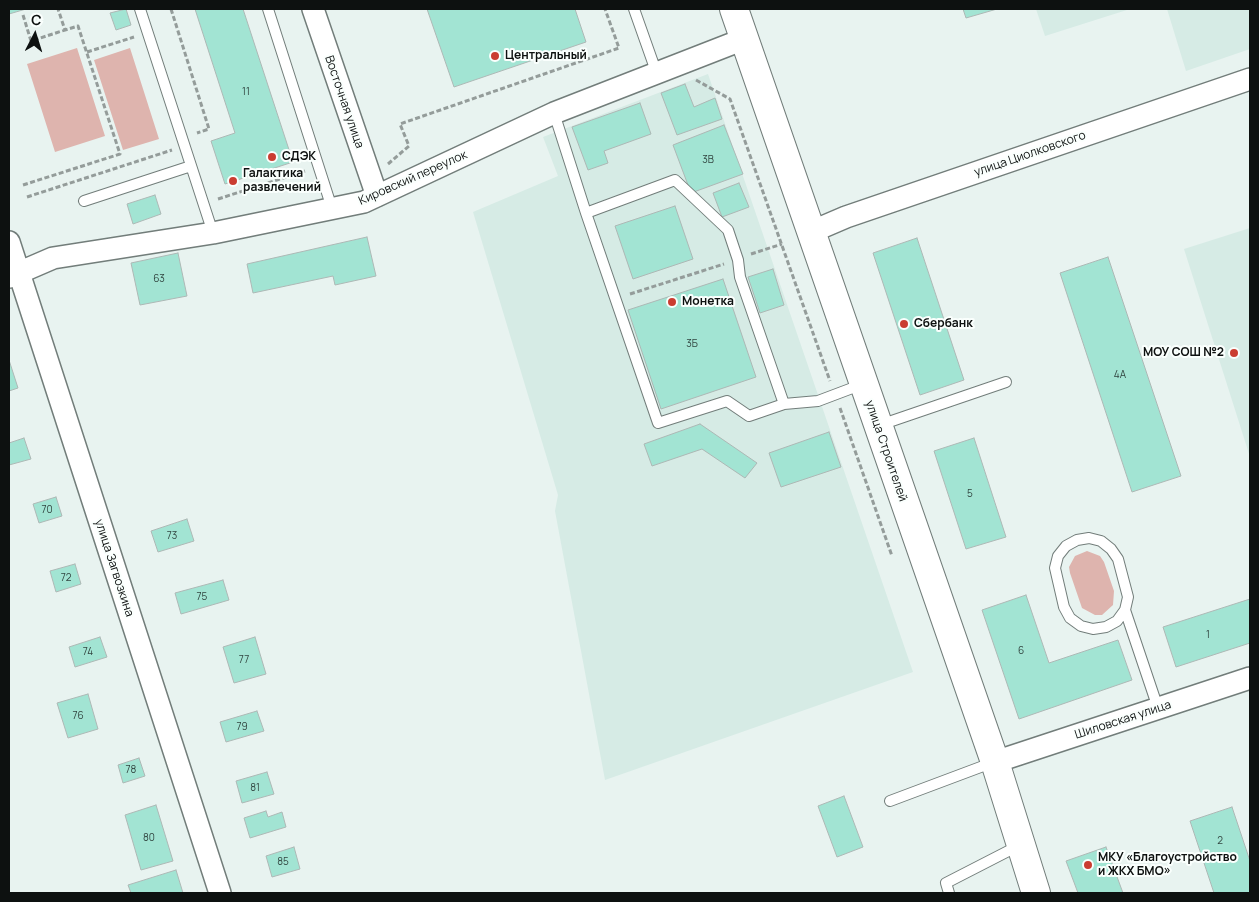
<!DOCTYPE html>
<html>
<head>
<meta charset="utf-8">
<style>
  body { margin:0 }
  #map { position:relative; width:1259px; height:902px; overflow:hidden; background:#e8f3f0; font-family:Manrope,sans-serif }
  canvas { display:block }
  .frame { position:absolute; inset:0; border:10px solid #0d1110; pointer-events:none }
  .north { position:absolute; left:10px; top:10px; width:50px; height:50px; -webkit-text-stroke:4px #fafffd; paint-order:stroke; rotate:5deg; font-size:14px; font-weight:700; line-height:20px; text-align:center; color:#0d1110 }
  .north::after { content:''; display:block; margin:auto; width:18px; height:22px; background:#0d1110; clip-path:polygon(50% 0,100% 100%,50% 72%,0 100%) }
</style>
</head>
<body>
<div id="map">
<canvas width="1259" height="902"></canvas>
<div class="frame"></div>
<div class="north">С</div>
</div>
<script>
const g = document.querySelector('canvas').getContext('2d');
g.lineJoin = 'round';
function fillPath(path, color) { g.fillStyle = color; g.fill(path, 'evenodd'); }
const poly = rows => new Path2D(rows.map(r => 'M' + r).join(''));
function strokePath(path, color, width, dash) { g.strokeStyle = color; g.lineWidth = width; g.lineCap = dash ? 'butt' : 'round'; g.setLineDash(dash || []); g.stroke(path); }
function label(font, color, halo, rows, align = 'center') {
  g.font = font + ' Manrope,sans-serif'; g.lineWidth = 4; g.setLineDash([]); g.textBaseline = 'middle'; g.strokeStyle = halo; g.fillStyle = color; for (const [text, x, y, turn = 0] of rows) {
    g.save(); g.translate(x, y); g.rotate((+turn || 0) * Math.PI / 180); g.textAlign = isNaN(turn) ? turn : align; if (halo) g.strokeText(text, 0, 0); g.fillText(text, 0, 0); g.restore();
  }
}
const built = poly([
  [1036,9,1130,9,1045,36],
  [1167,9,1250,9,1250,49,1186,71],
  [708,74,913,672,605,780,555,511,558,495,473,212,558,176,543,137],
  [1250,228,1250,457,1184,249]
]);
const green = poly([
  [77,48,105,136,55,152,27,64],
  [130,48,159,139,123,150,94,60],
  [1087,551,1100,556,1104,562,1114,591,1113,605,1102,615,1095,615,1082,608,1070,573,1069,567,1075,556]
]);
const building = poly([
  [9,9,26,9,9,14,9,9],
  [126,9,131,25,116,30,110,13,126,9],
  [195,9,243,9,293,162,225,184,211,141,235,133,195,9],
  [427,9,575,9,586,42,454,87,427,9],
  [963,9,997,9,966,18,963,9],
  [685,84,694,107,715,98,722,119,677,135,661,93,685,84],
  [640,103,651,134,604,151,608,163,588,170,572,127,640,103],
  [724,125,743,174,691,193,673,145,724,125],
  [739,183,749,207,722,217,713,193,739,183],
  [155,195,161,214,133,224,127,204,155,195],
  [675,206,693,259,633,279,615,226,675,206],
  [367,237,376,276,335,285,333,276,253,293,247,264,367,237],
  [917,238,964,380,920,395,873,253,917,238],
  [178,253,187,296,140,305,131,263,178,253],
  [1108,257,1181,476,1132,492,1060,273,1108,257],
  [773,269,784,305,760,313,748,277,773,269],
  [723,279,756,377,661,409,628,310,723,279],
  [9,360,18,388,9,391,9,360],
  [700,424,757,463,745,478,702,449,652,466,644,444,700,424],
  [829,432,841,467,781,487,769,453,829,432],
  [24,438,31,459,9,465,9,443,24,438],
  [974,438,1006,537,966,549,934,451,974,438],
  [56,497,62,516,39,523,33,504,56,497],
  [187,519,194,541,158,552,151,531,187,519],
  [75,564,81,584,56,592,50,571,75,564],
  [223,580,229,600,181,614,175,593,223,580],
  [1026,595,1049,663,1118,640,1132,680,1019,719,982,610,1026,595],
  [1250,599,1250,643,1176,667,1163,627,1250,599],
  [100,637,107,657,75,667,69,647,100,637],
  [255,637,266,674,234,683,223,647,255,637],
  [88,694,98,729,68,738,57,703,88,694],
  [257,711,264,731,226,742,220,722,257,711],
  [139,758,145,776,123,783,118,765,139,758],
  [267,772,274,794,242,803,236,781,267,772],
  [844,796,863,847,837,857,818,806,844,796],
  [156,805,173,861,141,870,125,815,156,805],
  [1232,807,1250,861,1250,893,1214,893,1190,821,1232,807],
  [266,811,268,817,282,812,286,827,250,838,244,818,266,811],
  [294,847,300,869,272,877,266,856,294,847],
  [1106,847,1123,893,1078,893,1066,861,1106,847],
  [176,870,183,893,131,893,128,885,176,870]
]);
const path = poly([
  [171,9,209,129,197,133],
  [23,15,31,41,65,30,58,9],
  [87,52,134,37],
  [696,80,730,99,830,381],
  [388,164,409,146,400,124,619,48,605,9],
  [23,185,120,154,78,26,65,30],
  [27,197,172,150],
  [218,199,305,171],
  [751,254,782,244],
  [630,294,724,264],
  [840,408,892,556]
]);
const service = poly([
  [140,9,213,233],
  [268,9,329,199],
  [634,9,657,74],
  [554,113,586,213,658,423,727,401,749,416,784,404,818,401,863,384],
  [84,201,191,166],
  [586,213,675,180,728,230,738,260,740,277,784,404],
  [880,425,1006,382],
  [1089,538,1101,541,1111,549,1118,559,1128,597,1125,610,1117,621,1106,627,1093,629,1081,626,1070,618,1064,607,1055,568,1058,556,1066,546,1077,540,1089,538],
  [1125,610,1158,708],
  [890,801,994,762],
  [949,893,946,883,1020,845]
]);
const minor = poly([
  [313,9,377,196],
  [811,232,846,217,1250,79],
  [9,242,220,893],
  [9,277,53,258,213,233,364,202,554,113,744,39],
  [995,762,1250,678]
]);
const secondary = poly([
  [734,9,995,762,1036,893]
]);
const markers = [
  [495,56,5,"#ca3d31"],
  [272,157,5,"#ca3d31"],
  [233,181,5,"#ca3d31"],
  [672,302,5,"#ca3d31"],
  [904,324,5,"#ca3d31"],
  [1234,353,5,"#ca3d31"],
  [1088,865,5,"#ca3d31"]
];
const numberNames = [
  ["11",246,92],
  ["3В",708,160],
  ["63",159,279],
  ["3Б",692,344],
  ["4А",1120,375],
  ["5",970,494],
  ["70",47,510],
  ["73",172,536],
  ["72",66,578],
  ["75",202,597],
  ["1",1208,635],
  ["6",1021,651],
  ["74",88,652],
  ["77",244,660],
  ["76",78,716],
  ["79",242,727],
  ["78",131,770],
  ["81",255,788],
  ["80",149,838],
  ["2",1220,841],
  ["85",283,862]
];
const poiNames = [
  ["Центральный",505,56],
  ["СДЭК",282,157],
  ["Галактика",243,174],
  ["развлечений",243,188],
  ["Монетка",682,302],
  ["Сбербанк",914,324],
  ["МОУ СОШ №2",1224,353,"right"],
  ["МКУ «Благоустройство",1098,858],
  ["и ЖКХ БМО»",1098,872]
];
const streetNames = [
  ["Восточная улица",344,102,71],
  ["улица Циолковского",1030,154,-19],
  ["Кировский переулок",413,178,-24],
  ["улица Строителей",886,451,71],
  ["улица Загвозкина",114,568,72],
  ["Шиловская улица",1123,720,-18]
];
fillPath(built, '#d6ebe5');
fillPath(green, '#deb4ae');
fillPath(building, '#a2e4d3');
strokePath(building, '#adb8b5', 1);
strokePath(service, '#727d7a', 12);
strokePath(minor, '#727d7a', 24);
strokePath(secondary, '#727d7a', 30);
strokePath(path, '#949c9a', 3, [5, 2.5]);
strokePath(service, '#fff', 10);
strokePath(minor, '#fff', 21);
strokePath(secondary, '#fff', 28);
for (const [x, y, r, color] of markers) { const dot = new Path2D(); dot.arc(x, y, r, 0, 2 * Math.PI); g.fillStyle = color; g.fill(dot); strokePath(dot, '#fafffd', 2); }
label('10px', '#324641', null, numberNames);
label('bold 12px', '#0d1110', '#fafffd', poiNames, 'left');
label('12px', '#0d1110', '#fafffd', streetNames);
</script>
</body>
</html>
